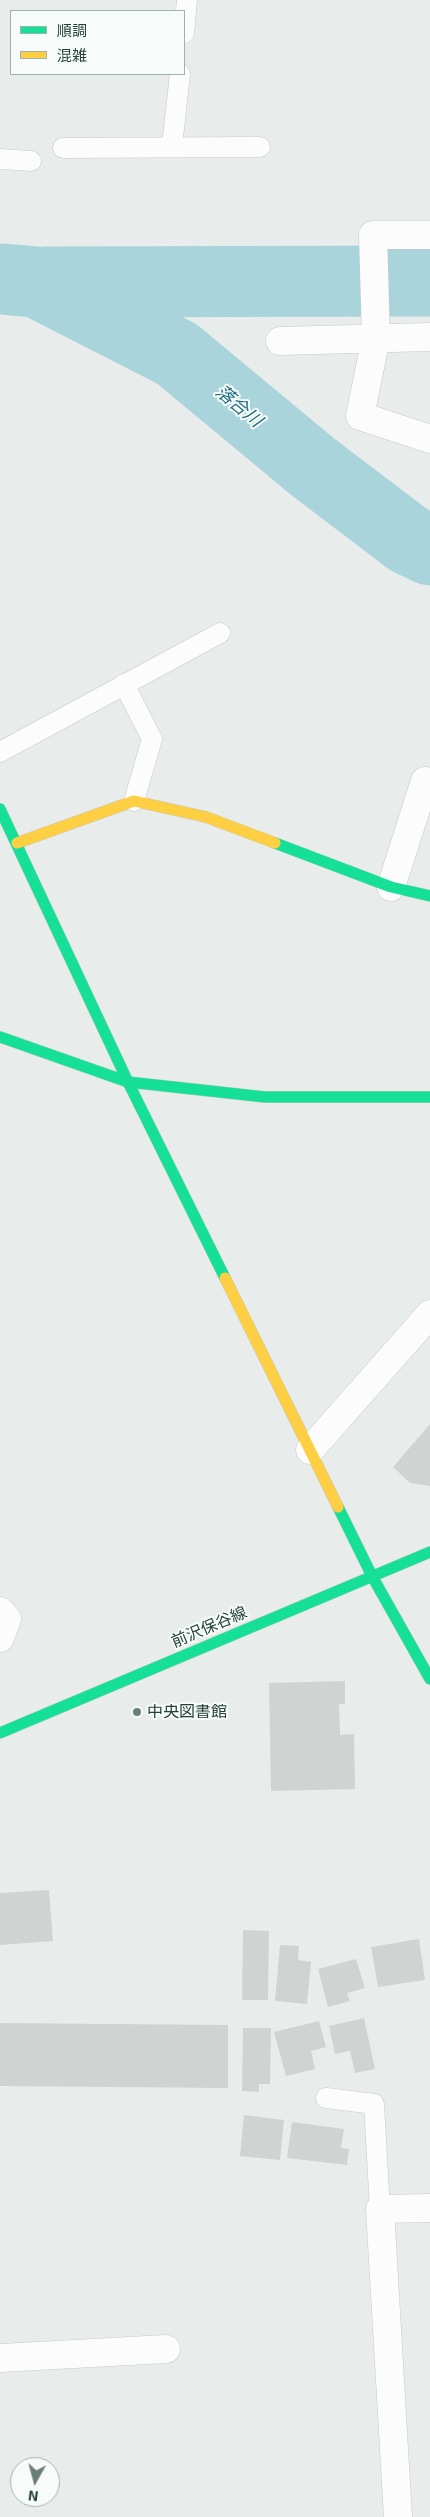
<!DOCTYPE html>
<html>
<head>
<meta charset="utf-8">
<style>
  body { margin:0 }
  #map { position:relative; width:430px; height:2517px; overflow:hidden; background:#e8edeb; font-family:"Exo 2","Noto Sans JP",sans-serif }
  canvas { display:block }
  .legend { position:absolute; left:10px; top:10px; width:175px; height:65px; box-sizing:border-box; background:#f7fbf9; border:1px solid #a3b1ad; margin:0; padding:6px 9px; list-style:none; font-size:15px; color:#24423a }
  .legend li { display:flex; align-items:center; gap:10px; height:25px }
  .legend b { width:25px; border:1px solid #a3b1ad }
  .north { position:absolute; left:10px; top:2457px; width:50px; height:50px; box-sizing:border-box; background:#f7fbf9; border:1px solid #a3b1ad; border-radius:50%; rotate:187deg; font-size:14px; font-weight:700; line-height:20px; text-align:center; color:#24423a }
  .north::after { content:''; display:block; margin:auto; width:18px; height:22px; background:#697e78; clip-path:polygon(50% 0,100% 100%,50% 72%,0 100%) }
</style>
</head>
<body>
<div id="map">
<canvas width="430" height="2517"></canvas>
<ul class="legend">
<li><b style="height:6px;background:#16e098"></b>順調</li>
<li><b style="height:6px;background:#ffcf43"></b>混雑</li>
</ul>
<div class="north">N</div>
</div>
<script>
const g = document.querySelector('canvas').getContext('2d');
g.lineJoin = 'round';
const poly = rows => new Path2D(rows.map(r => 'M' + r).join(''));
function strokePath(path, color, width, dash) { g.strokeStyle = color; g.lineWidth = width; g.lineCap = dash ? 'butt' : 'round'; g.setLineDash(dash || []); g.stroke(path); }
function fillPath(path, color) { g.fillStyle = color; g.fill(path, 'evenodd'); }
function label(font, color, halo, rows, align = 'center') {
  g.font = font + ' "Exo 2","Noto Sans JP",sans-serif'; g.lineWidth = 4; g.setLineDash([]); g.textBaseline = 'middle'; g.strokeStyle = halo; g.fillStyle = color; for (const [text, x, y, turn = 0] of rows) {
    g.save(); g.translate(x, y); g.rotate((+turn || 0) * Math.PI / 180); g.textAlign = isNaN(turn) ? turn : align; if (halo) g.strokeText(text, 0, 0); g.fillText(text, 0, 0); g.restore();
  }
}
const river = poly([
  [0,279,36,282,177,354,313,467,409,540,430,550],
  [45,282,430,281]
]);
const building = poly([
  [430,1424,430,1486,410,1483,393,1467],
  [345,1681,345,1704,339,1704,340,1735,354,1734,355,1789,271,1791,269,1683],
  [49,1890,53,1941,0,1945,0,1893],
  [243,1930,269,1931,268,2000,242,2000],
  [419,1939,425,1980,378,1987,371,1947],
  [280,1945,299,1946,298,1960,311,1962,307,2004,275,2001],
  [356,1959,365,1988,347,1993,350,2001,328,2007,318,1969],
  [364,2018,375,2069,355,2073,350,2051,335,2054,329,2026],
  [319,2021,326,2047,311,2051,315,2069,286,2076,274,2032],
  [0,2023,228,2025,228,2088,0,2086],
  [243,2028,271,2028,270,2084,259,2084,259,2092,242,2091],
  [244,2115,284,2120,280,2160,240,2156],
  [292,2122,344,2129,341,2148,349,2149,347,2165,287,2158]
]);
const lane = poly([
  [184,33,187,0],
  [172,146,180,74],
  [63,148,260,147],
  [0,159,31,161],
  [124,684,152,739,134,801],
  [0,752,220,633],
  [326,2098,374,2104,380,2209]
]);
const street = poly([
  [430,235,373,235,376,338,360,416,430,439],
  [280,341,430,337],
  [391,887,425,781,430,782],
  [310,1450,430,1314],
  [0,1611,7,1619,0,1638],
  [0,2358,166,2349],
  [398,2517,380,2209,430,2208]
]);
const fast = poly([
  [0,809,128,1082,225,1278],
  [275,843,391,887,430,896],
  [0,1037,128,1082,265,1097,430,1097],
  [338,1507,372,1576,430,1679],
  [0,1733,430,1552]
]);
const slow = poly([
  [17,843,134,801,206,817,275,843],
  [225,1278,338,1507]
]);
const markers = [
  [137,1712,5,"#697e78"]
];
const streetNames = [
  ["前沢保谷線",209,1627,-23]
];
const poiNames = [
  ["中央図書館",147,1712]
];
const waterNames = [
  ["落合川",239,406,40]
];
strokePath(river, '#a9d4db', 71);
fillPath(building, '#cfd4d2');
strokePath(lane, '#c5cac8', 21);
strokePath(street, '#c5cac8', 29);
strokePath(fast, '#c3cbc8', 12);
strokePath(slow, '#c3cbc8', 12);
strokePath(lane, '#fcfcfc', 20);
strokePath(street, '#fcfcfc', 28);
strokePath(fast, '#16e098', 11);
strokePath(slow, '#ffcf43', 11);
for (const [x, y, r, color] of markers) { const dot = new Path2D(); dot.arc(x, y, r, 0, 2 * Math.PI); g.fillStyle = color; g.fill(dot); strokePath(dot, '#f7fbf9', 2); }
label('16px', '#24423a', '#f7fbf9', streetNames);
label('16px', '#24423a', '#f7fbf9', poiNames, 'left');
label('italic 18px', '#1c6f80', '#f7fbf9', waterNames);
</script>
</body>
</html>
